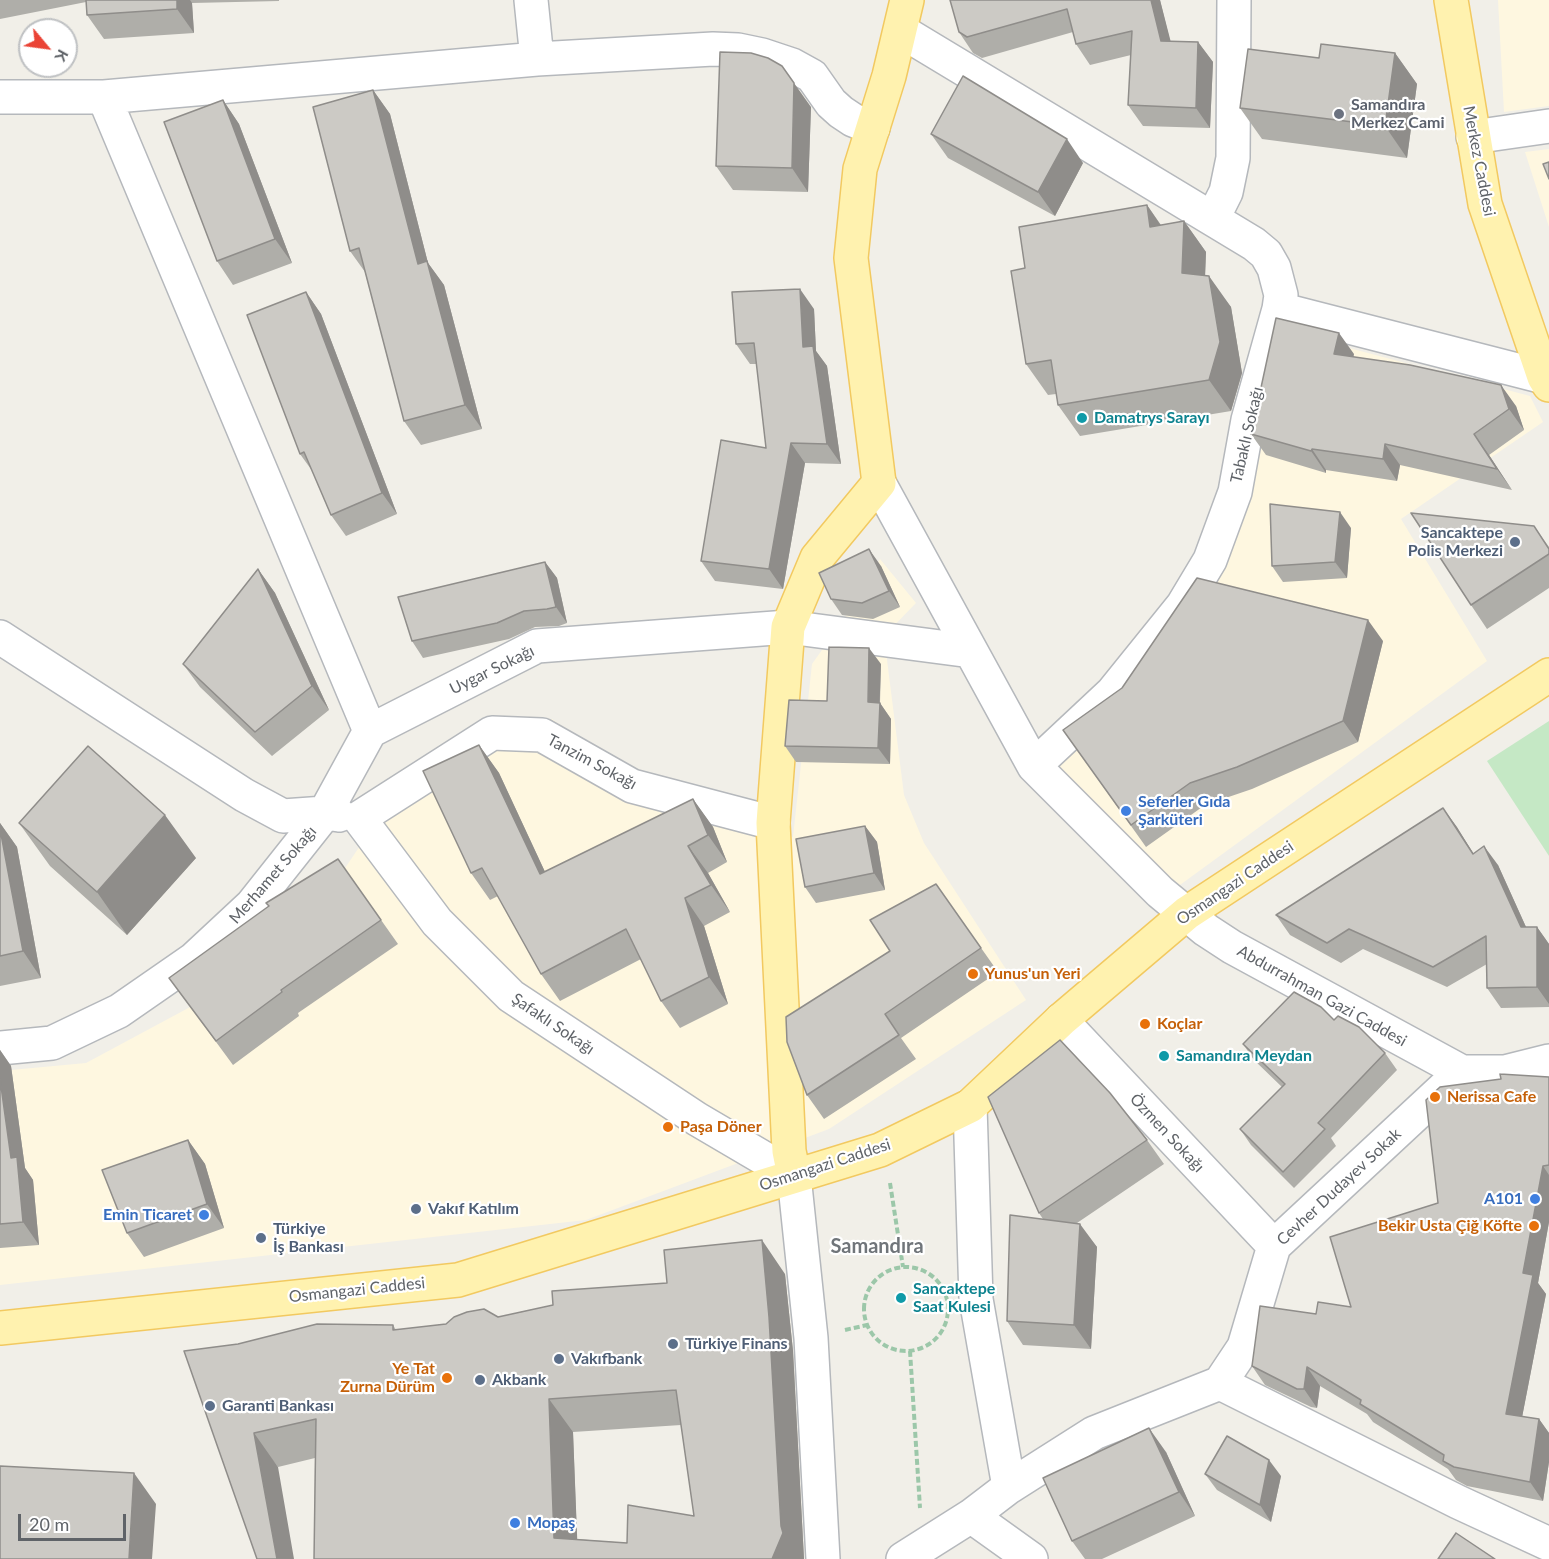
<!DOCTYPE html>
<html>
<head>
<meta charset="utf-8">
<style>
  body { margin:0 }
  #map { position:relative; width:1549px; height:1559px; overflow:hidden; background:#f1efe8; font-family:Lato,sans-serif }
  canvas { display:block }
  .north { position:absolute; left:18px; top:18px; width:60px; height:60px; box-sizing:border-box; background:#fff; border:2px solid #bfc1c3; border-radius:50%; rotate:119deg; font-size:16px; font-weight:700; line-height:24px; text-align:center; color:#5f6368 }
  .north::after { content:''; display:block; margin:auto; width:21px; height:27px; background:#ea4335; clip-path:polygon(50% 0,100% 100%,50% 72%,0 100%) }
  .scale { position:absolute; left:18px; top:1514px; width:108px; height:27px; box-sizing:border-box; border:3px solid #5f6368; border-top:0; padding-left:8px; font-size:18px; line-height:21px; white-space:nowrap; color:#5f6368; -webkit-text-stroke:4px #fff; paint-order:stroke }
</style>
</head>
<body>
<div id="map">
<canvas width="1549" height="1559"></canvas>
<div class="north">K</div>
<div class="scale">20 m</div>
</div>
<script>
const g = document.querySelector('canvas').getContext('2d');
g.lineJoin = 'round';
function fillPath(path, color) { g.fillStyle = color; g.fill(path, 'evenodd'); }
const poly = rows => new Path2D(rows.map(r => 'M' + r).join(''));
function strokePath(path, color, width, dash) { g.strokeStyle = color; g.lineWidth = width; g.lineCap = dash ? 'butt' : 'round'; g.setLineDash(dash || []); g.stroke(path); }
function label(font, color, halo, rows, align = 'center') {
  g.font = font + ' Lato,sans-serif'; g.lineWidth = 4.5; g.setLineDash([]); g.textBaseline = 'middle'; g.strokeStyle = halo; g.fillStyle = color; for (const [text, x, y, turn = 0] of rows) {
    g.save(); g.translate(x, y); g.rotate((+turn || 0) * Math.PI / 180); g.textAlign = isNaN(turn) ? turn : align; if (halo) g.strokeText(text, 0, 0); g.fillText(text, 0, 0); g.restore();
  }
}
const commercial = poly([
  [1498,0,1549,0,1549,106,1504,112],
  [1549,149,1549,227,1525,152],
  [1285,331,1530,396,1543,422,1401,519,1487,661,1158,901,1028,778,1146,672,1219,579],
  [880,559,916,603,884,636,904,795,924,843,1026,1000,829,1129,586,1220,0,1285,0,1071,86,1063,233,984,339,877,399,788,552,719,666,799,793,837,812,664,844,619]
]);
const green = poly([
  [1549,721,1549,856,1487,761]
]);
const path = poly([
  [890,1183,903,1267],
  '864 1309a42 42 0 1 1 84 0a42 42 0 1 1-84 0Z',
  [845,1330,867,1325],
  [910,1351,920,1508]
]);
const minor = poly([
  [531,0,537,59],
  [901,31,1254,244,1266,254,1274,268,1281,295,1279,309],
  [0,97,104,97,537,59,713,49,738,50,762,55,792,65,812,76,831,103,841,112,853,120,873,128],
  [104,97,370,731],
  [1473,137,1549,126],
  [1213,218,1226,192,1233,158,1234,0],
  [879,483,1034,766,1160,892,1206,930,1232,947,1462,1072,1505,1072,1549,1061],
  [0,637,244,795,283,816,325,813,339,815],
  [1034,766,1112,693,1183,605,1210,560,1235,492,1248,420,1279,309,1544,377],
  [359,818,437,922,511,996,697,1119,794,1176,811,1338,823,1559],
  [359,818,492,733,542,735,632,786,773,823],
  [1061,1020,1274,1246],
  [0,1048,52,1043,119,1011,194,959,252,905,325,813,370,731,537,646,788,627,971,651],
  [970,1106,976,1299,1009,1487],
  [1220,1383,1458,1502,1549,1544],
  [971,1516,1031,1559],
  [903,1559,971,1516,1009,1487,1094,1433,1220,1383,1244,1347,1274,1246,1458,1075]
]);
const major = poly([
  [1451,0,1485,204,1544,377,1549,385],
  [794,1176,789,1151,773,823,788,627,817,558,879,483,851,258,860,169,889,76,907,0],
  [0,1328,458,1280,880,1150,970,1106,1061,1020,1187,913,1549,675]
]);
const wall = poly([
  [0,0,279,0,279,1,192,3,194,33,104,39,87,15,86,2,0,19],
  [950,0,1160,0,1170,41,1198,42,1213,62,1210,128,1143,126,1128,105,1131,55,1090,65,1076,44,1073,32,982,58,973,53,959,32],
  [1395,53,1417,84,1407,158,1262,139,1240,108,1319,58],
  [373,90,390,114,428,263,444,285,482,429,421,445,404,421,365,272,350,251],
  [223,100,239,124,292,263,233,285,217,261],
  [811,107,808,192,733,190,716,166],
  [931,134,1083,163,1055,216,948,158],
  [1147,205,1161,225,1184,221,1206,252,1205,275,1231,307,1242,373,1231,411,1080,436,1058,405,1056,394,1048,395,1026,364,1025,268],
  [306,292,321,314,397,514,346,536,331,515,313,472,300,454],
  [814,309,816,351,827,366,841,464,805,463,783,589,715,581,701,561,766,448,757,364,750,364,736,344],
  [1354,354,1353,357,1516,406,1524,430,1489,455,1512,490,1400,465,1397,481,1326,470,1326,473,1266,455,1251,434],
  [1534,526,1549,547,1549,588,1487,629,1471,605],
  [1351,528,1347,578,1283,582,1272,566],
  [545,562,557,578,567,623,559,626,535,627,509,639,423,658,412,641],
  [881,566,900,607,873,619,842,615,831,599],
  [258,569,275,593,329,710,272,756,200,687,183,664],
  [1383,641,1358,742,1252,789,1205,805,1146,847,1063,730],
  [881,664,880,703,891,719,890,764,796,762,785,746,827,701],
  [479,745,499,773,545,872,693,799,713,827,727,862,708,873,730,912,704,926,728,1004,680,1028,661,1001,641,959,560,1001,541,974,498,896,490,900,471,873],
  [1443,808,1473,853,1498,865,1526,927,1537,927,1549,944,1549,1007,1501,1008,1487,988,1487,964,1447,987,1363,949,1341,963,1290,935,1276,915],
  [0,823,17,847,41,978,0,986],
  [19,823,196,858,127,935,50,866],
  [865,826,877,842,885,890,816,903,805,887],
  [338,859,398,944,298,1013,299,1016,233,1065,169,978],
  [936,884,998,972,901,1038,916,1059,824,1119,807,1095,890,951],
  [1334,1020,1385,1053,1397,1070,1331,1138,1336,1146,1294,1188,1251,1145,1240,1129,1282,1087,1254,1060,1243,1044],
  [0,1050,11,1066,25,1168,33,1180,39,1245,0,1248],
  [1549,1077,1549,1222,1538,1283,1546,1294,1522,1417,1539,1419,1549,1433,1549,1462,1543,1501,1467,1486,1456,1480,1448,1469,1373,1422,1367,1414,1320,1386,1317,1408,1311,1407,1265,1385,1252,1366,1316,1314,1351,1307,1438,1203],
  [188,1140,205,1164,224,1228,144,1257,127,1233],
  [1147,1140,1164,1164,1077,1223,1097,1247,1091,1349,1023,1345,1007,1321,1043,1219,1039,1213],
  [785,1274,793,1351,804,1559,314,1559,315,1458,278,1467,184,1351,393,1325,396,1330,446,1324,498,1317,667,1283],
  [681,1425,694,1516,627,1543,577,1539,573,1432],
  [1166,1452,1195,1516,1102,1559,1085,1559,1072,1541],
  [1205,1474,1281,1476,1271,1522,1217,1490]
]);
const shadedWall = poly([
  [177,0,190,0,192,3,194,33,177,9],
  [1151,0,1160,0,1176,62,1161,41],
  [1198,42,1213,62,1210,128,1196,108],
  [1395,53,1417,84,1407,158,1385,126],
  [794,83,811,107,808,192,792,168],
  [373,90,390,114,428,263,444,285,482,429,465,405,418,264],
  [223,100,239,124,292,263,275,239],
  [1067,139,1083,163,1055,216,1038,192],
  [1147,205,1168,236,1150,227],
  [1184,221,1206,252,1204,304,1182,273],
  [1209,276,1231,307,1242,373,1231,411,1209,380],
  [800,289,814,309,816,351,827,366,841,464,827,444,803,347],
  [306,292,321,314,397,514,382,493],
  [1339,333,1354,354,1349,375,1334,354],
  [1501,385,1516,406,1524,430,1509,409],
  [1474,434,1489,455,1512,490,1497,469],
  [791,443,805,463,783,589,769,569],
  [1385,444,1400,465,1397,481,1383,459],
  [1312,449,1326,470,1326,473,1311,451],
  [1340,512,1351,528,1347,578,1335,562],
  [869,549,881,566,900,607,889,591],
  [545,562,557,578,567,623,556,607],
  [258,569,275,593,329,710,312,686],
  [1368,620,1383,641,1358,742,1343,721],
  [869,648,881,664,879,719,868,702],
  [880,703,891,719,890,764,878,748],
  [479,745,499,773,559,902,540,874],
  [693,799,713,827,727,862,708,835],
  [1443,808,1457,827,1486,874,1473,854],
  [165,815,196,858,127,935,97,892],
  [0,823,17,847,41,978,23,951,0,829],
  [865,826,877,842,885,890,874,873],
  [688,846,708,873,730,912,711,885],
  [1484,846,1498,865,1535,947,1521,927],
  [685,898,704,926,728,1004,709,977],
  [1537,927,1549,944,1549,1004,1537,987],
  [0,1050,11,1066,25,1168,33,1180,39,1245,23,1222,11,1158,0,1079],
  [188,1140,205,1164,224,1228,207,1204],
  [1543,1166,1549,1175,1549,1222,1538,1283,1546,1294,1519,1433,1506,1414,1523,1273],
  [1080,1224,1097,1247,1091,1349,1074,1325],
  [762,1240,785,1274,793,1351,804,1559,772,1559,781,1526],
  [1307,1367,1320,1386,1317,1408,1304,1389],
  [549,1399,573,1432,578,1559,554,1538],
  [1539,1419,1549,1433,1549,1462,1543,1501,1530,1482],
  [1149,1428,1166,1452,1195,1516,1179,1492],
  [254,1433,278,1467,294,1559,277,1559],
  [1269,1460,1281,1476,1271,1522,1260,1505],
  [134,1473,156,1504,152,1559,129,1559]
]);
const building = poly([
  [86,0,177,0,177,9,87,15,86,0],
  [950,0,1151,0,1161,41,1198,42,1196,108,1128,105,1132,31,1076,44,1067,9,967,37,959,32,950,0],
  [1321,44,1395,53,1385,126,1240,108,1248,49,1319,58,1321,44],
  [720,52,751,53,768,58,782,66,794,83,792,168,716,166,720,52],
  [963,76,1067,139,1038,192,931,134,963,76],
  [373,90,418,264,427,261,465,405,404,421,359,248,350,251,313,107,373,90],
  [223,100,275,239,217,261,164,122,223,100],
  [1549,162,1549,179,1543,164,1549,162],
  [1147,205,1150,227,1184,221,1182,273,1209,276,1220,342,1209,380,1058,405,1051,360,1026,364,1011,271,1025,268,1019,227,1147,205],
  [800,289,803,347,813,346,827,444,791,443,769,569,701,561,721,440,766,448,754,343,736,344,732,292,800,289],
  [306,292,382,493,331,515,304,452,300,454,247,315,306,292],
  [1276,318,1339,333,1334,354,1410,365,1501,385,1509,409,1474,434,1497,469,1385,444,1383,459,1312,449,1311,451,1251,434,1276,318],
  [1270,504,1340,512,1335,562,1272,566,1270,504],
  [1411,513,1534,526,1549,549,1549,554,1471,605,1411,513],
  [869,549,889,591,862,603,831,599,819,573,869,549],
  [545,562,556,607,547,609,524,611,497,623,412,641,398,597,545,562],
  [258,569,312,686,255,732,183,664,258,569],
  [1197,578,1368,620,1343,721,1237,767,1190,783,1131,825,1063,730,1122,688,1197,578],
  [829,647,869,648,868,702,880,703,878,748,785,746,789,700,827,701,829,647],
  [479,745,540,874,693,799,708,835,688,846,711,885,685,898,709,977,661,1001,626,929,541,974,482,868,471,873,423,771,479,745],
  [88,746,165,815,97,892,19,823,88,746],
  [1443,808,1473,854,1484,846,1521,927,1537,927,1537,987,1487,988,1486,936,1433,967,1349,929,1327,943,1276,915,1443,808],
  [865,826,874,873,805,887,796,839,865,826],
  [0,829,23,951,0,956,0,829],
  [338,859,381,920,281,990,282,992,216,1041,169,978,269,906,266,903,338,859],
  [936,884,981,948,885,1014,899,1035,807,1095,787,1042,786,1017,890,951,870,920,936,884],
  [1294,992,1321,1007,1334,1020,1338,1016,1359,1027,1385,1053,1318,1123,1325,1129,1283,1172,1240,1129,1285,1084,1243,1044,1294,992],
  [1060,1040,1110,1093,1147,1140,1039,1213,988,1097,1060,1040],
  [1500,1074,1549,1077,1549,1165,1543,1166,1523,1273,1533,1275,1506,1414,1539,1419,1530,1482,1454,1467,1443,1461,1444,1455,1360,1404,1361,1400,1307,1367,1304,1389,1297,1389,1252,1366,1260,1306,1316,1314,1318,1302,1351,1307,1330,1237,1438,1203,1426,1100,1440,1087,1501,1079,1500,1074],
  [0,1079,11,1158,17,1157,23,1222,0,1224,0,1079],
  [188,1140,207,1204,127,1233,102,1170,188,1140],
  [1010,1215,1080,1224,1074,1325,1007,1321,1010,1215],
  [762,1240,769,1317,781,1526,783,1533,772,1559,314,1559,316,1419,254,1433,277,1559,257,1559,184,1351,238,1344,317,1324,393,1325,393,1330,446,1324,454,1317,467,1312,484,1309,498,1317,553,1305,552,1291,667,1283,664,1250,762,1240],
  [676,1390,694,1516,628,1505,627,1543,554,1538,549,1399,676,1390],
  [1149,1428,1179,1492,1072,1541,1043,1478,1149,1428],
  [1227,1436,1269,1460,1260,1505,1205,1474,1227,1436],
  [0,1466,134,1473,129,1559,0,1559,0,1466],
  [1456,1533,1495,1559,1438,1559,1456,1533]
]);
const markers = [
  [1339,114,6,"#6b7280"],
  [1082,418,6,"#0f9aa8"],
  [1515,542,6,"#5c6f8a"],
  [1126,811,6,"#3f7fe0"],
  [973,974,6,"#e8710a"],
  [1145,1024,6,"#e8710a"],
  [1164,1056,6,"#0f9aa8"],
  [1435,1097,6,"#e8710a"],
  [668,1127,6,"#e8710a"],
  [1535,1199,6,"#3f7fe0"],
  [416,1209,6,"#5c6f8a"],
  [204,1215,6,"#3f7fe0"],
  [1534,1226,6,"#e8710a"],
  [261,1238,6,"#5c6f8a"],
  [901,1298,6,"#0f9aa8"],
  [673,1344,6,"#5c6f8a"],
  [559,1359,6,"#5c6f8a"],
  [447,1378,6,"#e8710a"],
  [480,1380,6,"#5c6f8a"],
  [210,1406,6,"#5c6f8a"],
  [515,1523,6,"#3f7fe0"]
];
const worshipNames = [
  ["Samandıra",1351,105],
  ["Merkez Cami",1351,123]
];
const streetNames = [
  ["Merkez Caddesi",1479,161,79],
  ["Tabaklı Sokağı",1247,435,-77],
  ["Uygar Sokağı",492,670,-26],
  ["Tanzim Sokağı",592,762,28],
  ["Merhamet Sokağı",273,875,-49],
  ["Osmangazi Caddesi",1235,883,-34],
  ["Abdurrahman Gazi Caddesi",1322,996,29],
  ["Şafaklı Sokağı",553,1024,34],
  ["Özmen Sokağı",1167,1133,47],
  ["Osmangazi Caddesi",825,1165,-18],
  ["Cevher Dudayev Sokak",1339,1187,-43],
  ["Osmangazi Caddesi",357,1290,-6]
];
const cultureNames = [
  ["Damatrys Sarayı",1094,418],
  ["Samandıra Meydan",1176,1056],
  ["Sancaktepe",913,1289],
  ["Saat Kulesi",913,1307]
];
const serviceNames = [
  ["Sancaktepe",1503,533,"right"],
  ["Polis Merkezi",1503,551,"right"],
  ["Vakıf Katılım",428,1209],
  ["Türkiye",273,1229],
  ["İş Bankası",273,1247],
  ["Türkiye Finans",685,1344],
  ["Vakıfbank",571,1359],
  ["Akbank",492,1380],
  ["Garanti Bankası",222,1406]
];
const shopNames = [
  ["Seferler Gıda",1138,802],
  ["Şarküteri",1138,820],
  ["A101",1523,1199,"right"],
  ["Emin Ticaret",192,1215,"right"],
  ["Mopaş",527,1523]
];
const foodNames = [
  ["Yunus'un Yeri",985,974],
  ["Koçlar",1157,1024],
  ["Nerissa Cafe",1447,1097],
  ["Paşa Döner",680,1127],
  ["Bekir Usta Çiğ Köfte",1522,1226,"right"],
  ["Ye Tat",435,1369,"right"],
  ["Zurna Dürüm",435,1387,"right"]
];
const quarterNames = [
  ["Samandıra",877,1247]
];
fillPath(commercial, '#fef7e0');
fillPath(green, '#c5e8c5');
strokePath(minor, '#b5b8bc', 36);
strokePath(major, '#f2c960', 36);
strokePath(path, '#9cc7a9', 4, [6, 3]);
strokePath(minor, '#fff', 33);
strokePath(major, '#fff2af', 33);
fillPath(wall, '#afaea9');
fillPath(shadedWall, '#8f8d8a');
fillPath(building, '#cccac5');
strokePath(building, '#8f8d8a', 1.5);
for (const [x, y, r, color] of markers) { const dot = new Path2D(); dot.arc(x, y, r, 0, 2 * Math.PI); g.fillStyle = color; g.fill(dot); strokePath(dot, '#fff', 2); }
label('bold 16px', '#5b616d', '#fff', worshipNames, 'left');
label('16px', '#5f6368', '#fff', streetNames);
label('bold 16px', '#0d838f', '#fff', cultureNames, 'left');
label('bold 16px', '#4e5e75', '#fff', serviceNames, 'left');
label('bold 16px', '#366cbe', '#fff', shopNames, 'left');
label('bold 16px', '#c56008', '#fff', foodNames, 'left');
label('bold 20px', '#70757a', '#fff', quarterNames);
</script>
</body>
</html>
